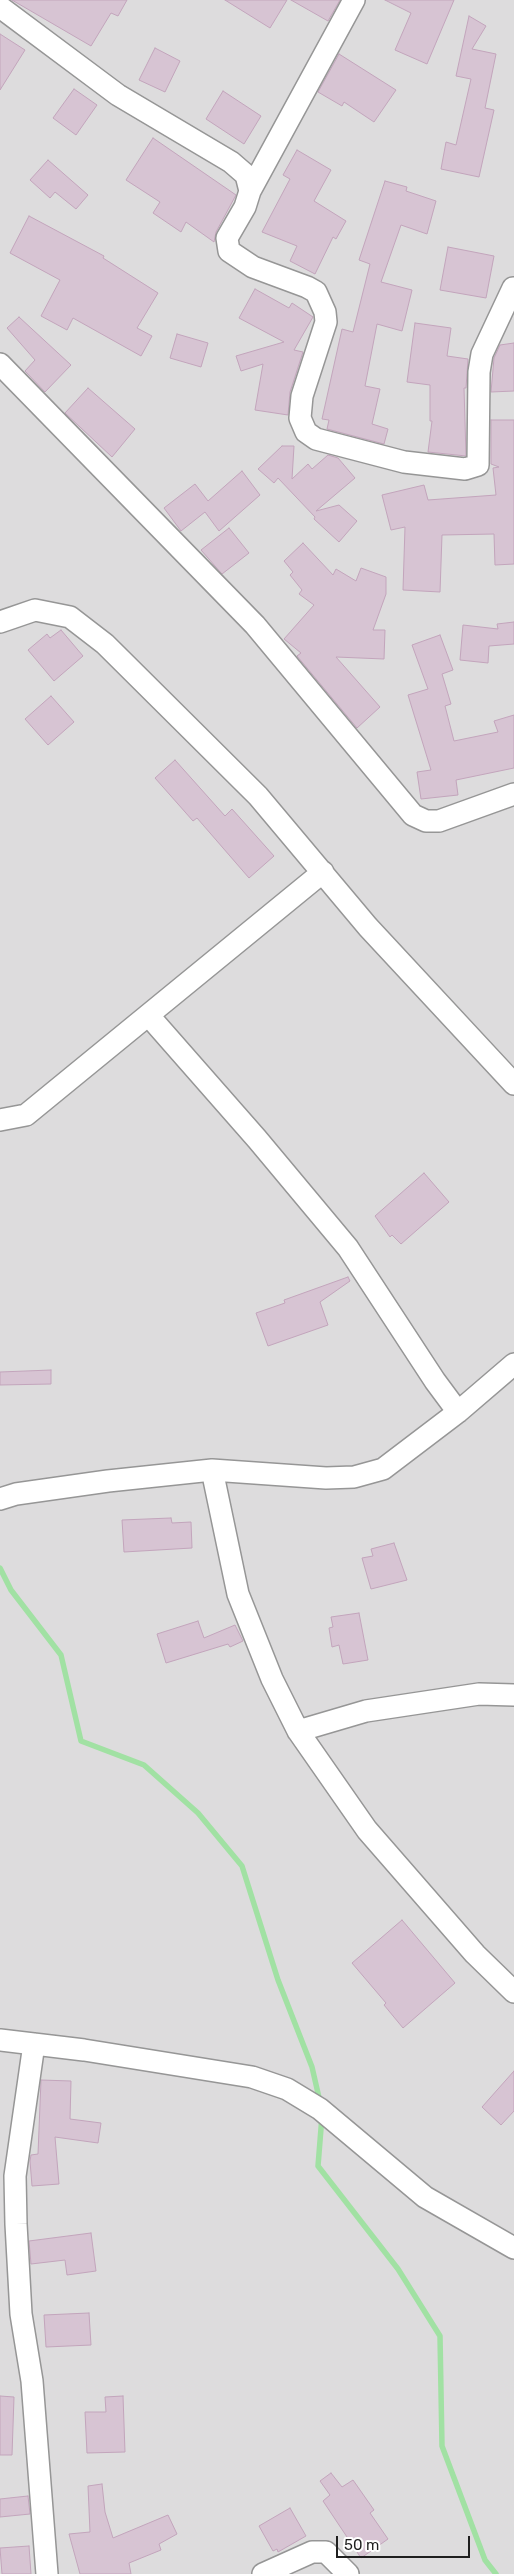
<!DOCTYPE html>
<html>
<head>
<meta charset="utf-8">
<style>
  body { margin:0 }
  #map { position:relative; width:514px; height:2574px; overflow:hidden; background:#f0e4eb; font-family:Rubik,sans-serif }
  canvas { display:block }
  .scale { position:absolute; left:336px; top:2536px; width:134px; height:22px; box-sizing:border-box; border:2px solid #1f1f1f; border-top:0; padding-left:6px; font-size:15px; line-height:18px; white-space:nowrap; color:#1f1f1f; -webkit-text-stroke:4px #fff; paint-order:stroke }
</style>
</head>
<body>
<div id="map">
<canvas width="514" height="2574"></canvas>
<div class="scale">50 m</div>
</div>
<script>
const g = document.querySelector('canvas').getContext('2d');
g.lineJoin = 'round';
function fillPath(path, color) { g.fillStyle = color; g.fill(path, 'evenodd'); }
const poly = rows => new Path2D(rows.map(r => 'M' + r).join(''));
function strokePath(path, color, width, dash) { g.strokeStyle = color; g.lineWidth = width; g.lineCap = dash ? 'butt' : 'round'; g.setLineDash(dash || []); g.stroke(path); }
const residential = poly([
  [0,0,514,0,514,2574,0,2574]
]);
const stream = poly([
  [0,1568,11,1590,61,1655,81,1741,144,1765,198,1813,242,1866,278,1980,312,2067,320,2102],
  [322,2116,318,2166,398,2269,440,2336,442,2446,485,2560,496,2574]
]);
const building = poly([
  [12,0,127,0,118,16,111,13,91,46,12,0],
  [225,0,287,0,270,28,225,0],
  [291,0,340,0,328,21,291,0],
  [385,0,454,0,427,64,395,50,411,13,385,0],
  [469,16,486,26,472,49,496,54,485,108,494,110,479,177,441,169,446,142,456,145,471,79,456,76,469,16],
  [0,34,25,50,0,90,0,34],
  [155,48,180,61,165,92,139,80,155,48],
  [339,54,396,90,374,122,344,102,342,106,318,92,339,54],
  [74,89,97,105,76,135,53,118,74,89],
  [223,91,261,116,244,144,206,119,223,91],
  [153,138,236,195,216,232,214,242,186,222,181,232,153,213,160,202,126,180,153,138],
  [297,150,331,170,314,201,346,221,336,239,333,237,315,274,290,261,297,246,262,232,290,179,283,175,297,150],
  [48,160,88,195,76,209,55,192,50,198,30,180,48,160],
  [385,181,407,187,406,191,436,201,427,234,401,225,381,282,412,290,402,331,377,324,365,386,380,389,372,424,388,429,384,444,327,429,329,420,322,419,342,329,353,332,370,264,359,260,385,181],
  [29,216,104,256,103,258,158,293,137,328,152,336,141,356,73,318,67,330,41,316,60,280,10,253,29,216],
  [448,247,494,256,486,298,440,290,448,247],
  [255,289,289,308,292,303,313,317,294,350,303,352,290,392,288,415,255,410,263,364,241,371,236,356,284,342,239,318,255,289],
  [19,317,71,365,45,392,25,371,35,360,7,328,19,317],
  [415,323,451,328,447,356,468,359,466,388,464,388,466,456,428,452,432,421,430,421,430,385,407,382,415,323],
  [177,334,208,343,201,367,170,358,177,334],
  [514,343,514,391,491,392,494,358,500,345,514,343],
  [88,388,135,429,112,457,65,413,88,388],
  [491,420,514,420,514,564,495,565,494,534,442,535,440,592,403,590,405,527,391,530,382,495,424,485,428,500,496,495,493,468,499,467,491,464,491,420],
  [282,446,294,446,292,479,308,464,312,469,328,455,338,458,355,478,316,511,339,505,357,521,339,542,314,519,315,517,278,478,274,483,258,469,282,446],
  [242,471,260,495,219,531,205,512,181,531,164,508,195,484,208,501,242,471],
  [229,528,249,553,222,574,201,550,229,528],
  [303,543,333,575,336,569,356,581,361,568,386,577,386,594,373,630,385,630,384,659,336,657,380,707,357,728,297,656,301,653,284,639,314,605,299,594,302,590,290,575,293,572,284,561,303,543],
  [514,622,514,644,489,646,488,663,460,660,463,625,498,629,497,624,514,622],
  [61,630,83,656,54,681,28,650,47,634,50,638,61,630],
  [440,635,453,670,442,674,451,704,445,706,454,741,498,732,494,721,514,715,514,768,456,780,458,795,421,799,417,772,431,770,408,695,428,689,412,645,440,635],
  [51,696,74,722,48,745,25,719,51,696],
  [175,760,225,816,232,809,274,856,249,878,197,818,193,821,155,778,175,760],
  [424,1173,449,1202,401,1244,392,1235,390,1237,375,1216,424,1173],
  [348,1277,350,1281,320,1302,328,1325,268,1346,256,1313,285,1303,284,1300,348,1277],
  [51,1370,51,1384,0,1385,0,1372,51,1370],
  [171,1518,172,1523,191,1522,192,1548,124,1552,122,1520,171,1518],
  [394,1543,407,1580,371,1589,362,1558,373,1556,371,1549,394,1543],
  [359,1613,368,1660,343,1664,339,1645,332,1647,329,1628,333,1627,331,1617,359,1613],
  [198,1621,204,1638,235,1625,243,1641,230,1647,228,1644,166,1663,157,1634,198,1621],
  [402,1920,455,1983,403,2028,384,2005,386,2003,352,1963,402,1920],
  [514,2071,514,2111,501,2125,482,2107,514,2071],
  [41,2080,71,2081,70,2119,101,2123,98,2143,55,2137,59,2184,32,2186,30,2161,31,2155,38,2154,41,2080],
  [91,2233,96,2271,67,2275,65,2260,31,2264,29,2241,91,2233],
  [89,2313,91,2345,46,2347,44,2315,89,2313],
  [0,2396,14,2397,12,2455,0,2455,0,2396],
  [123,2396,125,2452,87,2453,85,2412,106,2412,105,2397,123,2396],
  [331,2473,342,2487,353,2480,374,2510,370,2513,388,2539,361,2558,323,2501,330,2495,320,2481,331,2473],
  [102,2484,105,2512,113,2538,168,2515,177,2534,159,2544,161,2550,129,2563,131,2574,80,2574,69,2534,90,2532,88,2486,102,2484],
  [28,2496,30,2514,0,2517,0,2499,28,2496],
  [290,2508,306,2536,278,2552,277,2549,273,2551,259,2526,290,2508],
  [29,2546,31,2574,2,2574,0,2548,29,2546]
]);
const minor = poly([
  [0,7,118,95,231,162,246,175,250,191,245,207,227,238,229,251,253,267,307,287,316,292,325,312,326,322,302,396,300,418,306,432,316,439,404,462,465,469,478,465,479,372,482,354,513,288],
  [250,191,354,0],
  [0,364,255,625,413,815,426,821,439,821,514,794],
  [0,622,35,610,70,617,105,644,258,796,368,927,514,1084],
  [149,1016,257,1139,348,1248,435,1381,458,1412],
  [0,1120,26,1115,323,872],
  [212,1470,238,1594,272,1679,298,1731,367,1830,475,1954,514,1992],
  [0,1499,16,1494,108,1481,212,1470,326,1478,354,1477,383,1469,458,1412,514,1364],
  [298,1731,366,1711,479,1694,514,1695],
  [0,2040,84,2050,252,2077,287,2089,320,2109,425,2197,514,2248],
  [34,2044,15,2176,16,2224,21,2314,32,2381,47,2574],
  [263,2574,312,2552,326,2552,348,2574]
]);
fillPath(residential, '#dddcdd');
strokePath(stream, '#a1e1a3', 5.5);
fillPath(building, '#d7c4d3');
strokePath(building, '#c3a5bc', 1);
strokePath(minor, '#969696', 24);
strokePath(minor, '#fff', 21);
</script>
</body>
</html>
